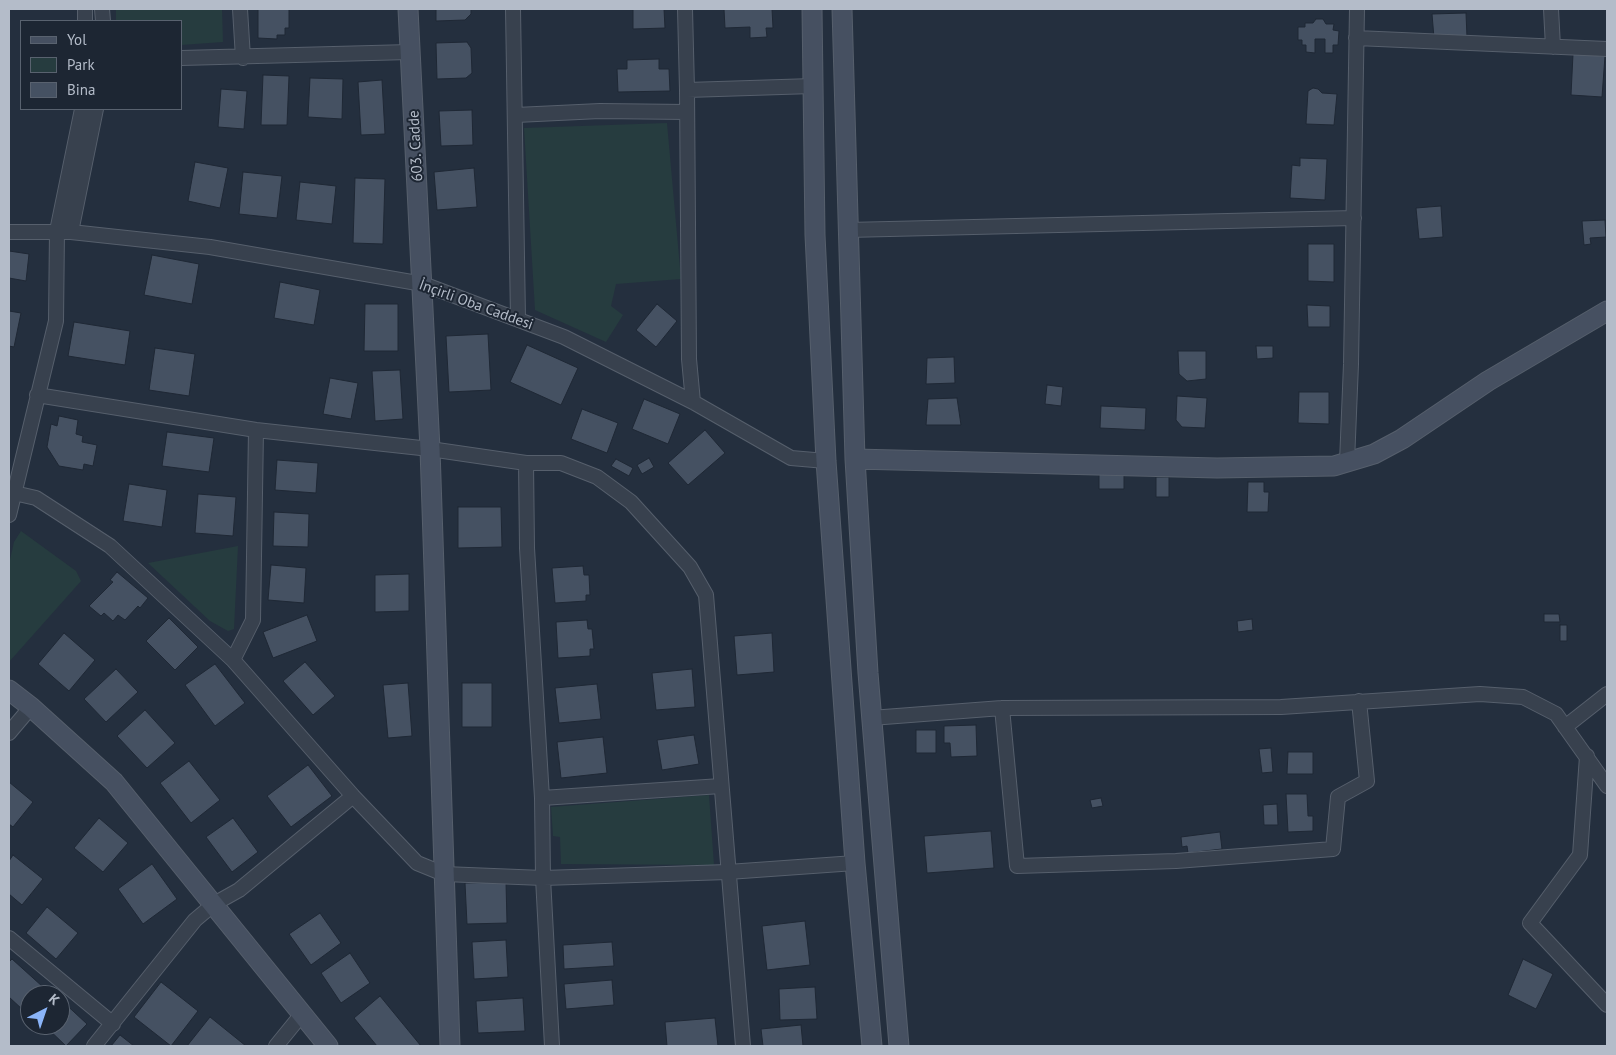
<!DOCTYPE html>
<html>
<head>
<meta charset="utf-8">
<style>
  body { margin:0 }
  #map { position:relative; width:1616px; height:1055px; overflow:hidden; background:#242f3e; font-family:"PT Sans",sans-serif }
  canvas { display:block }
  .frame { position:absolute; inset:0; border:10px solid #b4bcc9; pointer-events:none }
  .legend { position:absolute; left:20px; top:20px; width:162px; height:90px; box-sizing:border-box; background:#1d2633; border:1px solid #59626f; margin:0; padding:6px 9px; list-style:none; font-size:15px; color:#b4bcc9 }
  .legend li { display:flex; align-items:center; gap:10px; height:25px }
  .legend b { width:25px; border:1px solid #59626f }
  .north { position:absolute; left:20px; top:985px; width:50px; height:50px; box-sizing:border-box; background:#1d2633; border:1px solid #59626f; border-radius:50%; rotate:41deg; font-size:14px; font-weight:700; line-height:20px; text-align:center; color:#b4bcc9 }
  .north::after { content:''; display:block; margin:auto; width:18px; height:22px; background:#8ab4f8; clip-path:polygon(50% 0,100% 100%,50% 72%,0 100%) }
</style>
</head>
<body>
<div id="map">
<canvas width="1616" height="1055"></canvas>
<div class="frame"></div>
<ul class="legend">
<li><b style="height:6px;background:#465061"></b>Yol</li>
<li><b style="height:14px;background:#263c3f"></b>Park</li>
<li><b style="height:14px;background:#455162"></b>Bina</li>
</ul>
<div class="north">K</div>
</div>
<script>
const g = document.querySelector('canvas').getContext('2d');
g.lineJoin = 'round';
function fillPath(path, color) { g.fillStyle = color; g.fill(path, 'evenodd'); }
const poly = rows => new Path2D(rows.map(r => 'M' + r).join(''));
function strokePath(path, color, width, dash) { g.strokeStyle = color; g.lineWidth = width; g.lineCap = dash ? 'butt' : 'round'; g.setLineDash(dash || []); g.stroke(path); }
function label(font, color, halo, rows, align = 'center') {
  g.font = font + ' "PT Sans",sans-serif'; g.lineWidth = 4; g.setLineDash([]); g.textBaseline = 'middle'; g.strokeStyle = halo; g.fillStyle = color; for (const [text, x, y, turn = 0] of rows) {
    g.save(); g.translate(x, y); g.rotate((+turn || 0) * Math.PI / 180); g.textAlign = isNaN(turn) ? turn : align; if (halo) g.strokeText(text, 0, 0); g.fillText(text, 0, 0); g.restore();
  }
}
const green = poly([
  [116,9,222,9,223,42,181,45,181,21,116,21],
  [667,123,681,279,616,284,611,306,623,315,606,342,535,310,524,128],
  [21,531,76,571,81,581,9,662,9,564,14,542],
  [238,546,234,629,228,631,210,621,148,563],
  [709,795,714,865,561,864,560,837,553,836,551,807]
]);
const building = poly([
  [258,9,289,9,289,28,285,28,285,35,277,35,277,39,258,38,258,9],
  [436,9,471,9,471,14,465,20,436,21,436,9],
  [633,9,664,9,665,28,633,29,633,9],
  [724,9,772,9,773,28,766,28,767,37,750,38,750,27,725,28,724,9],
  [1466,13,1467,37,1434,38,1432,14,1466,13],
  [1316,19,1323,19,1326,24,1334,24,1333,30,1339,31,1338,45,1333,45,1333,53,1325,53,1325,39,1315,39,1315,53,1306,52,1306,45,1302,45,1302,40,1298,40,1298,27,1305,27,1305,23,1313,23,1316,19],
  [467,42,471,48,472,73,466,78,437,79,436,43,467,42],
  [1573,54,1605,56,1602,97,1571,95,1573,54],
  [659,59,659,69,669,69,670,91,618,92,617,69,627,69,627,60,659,59],
  [263,75,289,76,287,125,261,125,263,75],
  [310,78,343,79,342,119,308,117,310,78],
  [382,80,385,134,361,135,358,82,382,80],
  [1313,88,1318,89,1322,93,1337,94,1334,125,1306,124,1308,91,1313,88],
  [221,89,247,91,244,129,218,127,221,89],
  [472,110,473,145,441,146,439,111,472,110],
  [1300,158,1327,159,1325,200,1290,198,1292,165,1300,166,1300,158],
  [195,162,228,168,220,208,188,201,195,162],
  [474,168,477,207,437,210,434,172,474,168],
  [243,172,282,176,277,218,239,214,243,172],
  [355,178,385,179,383,244,353,243,355,178],
  [300,182,336,186,332,224,296,220,300,182],
  [1441,206,1443,237,1419,239,1416,208,1441,206],
  [1605,220,1606,237,1590,238,1591,244,1584,245,1582,221,1605,220],
  [1308,244,1334,244,1334,282,1308,281,1308,244],
  [9,251,29,254,26,281,9,278,9,251],
  [152,255,199,264,192,304,144,295,152,255],
  [280,282,320,290,314,325,274,318,280,282],
  [365,304,398,304,398,351,364,351,365,304],
  [657,304,677,321,656,347,636,330,657,304],
  [1307,305,1330,306,1330,327,1308,327,1307,305],
  [9,311,21,313,14,347,9,346,9,311],
  [74,322,130,331,125,365,68,356,74,322],
  [488,334,491,390,449,392,446,336,488,334],
  [527,345,578,368,561,405,510,382,527,345],
  [1256,346,1273,346,1273,358,1257,359,1256,346],
  [155,348,195,354,189,396,149,390,155,348],
  [1178,351,1206,351,1206,379,1187,381,1179,374,1178,351],
  [954,357,955,383,926,384,927,358,954,357],
  [400,370,403,419,375,421,372,371,400,370],
  [330,378,358,383,351,419,323,414,330,378],
  [1047,385,1063,387,1061,406,1045,404,1047,385],
  [1299,392,1329,392,1329,424,1298,423,1299,392],
  [1177,396,1207,398,1205,428,1182,427,1176,420,1177,396],
  [957,398,961,425,926,425,928,399,957,398],
  [644,399,680,414,668,444,632,429,644,399],
  [1101,406,1146,408,1145,430,1100,428,1101,406],
  [582,409,618,423,607,453,571,439,582,409],
  [59,416,78,420,76,434,83,436,82,442,97,445,93,466,84,464,83,470,59,466,47,447,51,424,57,426,59,416],
  [705,430,725,453,688,485,668,463,705,430],
  [167,432,214,438,209,472,162,466,167,432],
  [649,458,654,467,642,474,637,465,649,458],
  [616,459,633,468,629,476,611,466,616,459],
  [277,460,318,463,316,493,275,490,277,460],
  [1099,466,1124,466,1124,489,1099,489,1099,466],
  [1156,477,1169,477,1169,497,1156,497,1156,477],
  [1248,482,1264,482,1264,492,1269,492,1268,512,1247,512,1248,482],
  [129,484,167,490,162,527,123,521,129,484],
  [198,494,236,497,233,536,195,533,198,494],
  [458,507,501,507,502,547,458,548,458,507],
  [274,512,309,514,308,547,273,546,274,512],
  [271,565,306,568,304,603,268,600,271,565],
  [583,566,584,575,589,575,590,595,586,595,586,601,555,603,552,568,583,566],
  [117,572,148,598,140,608,138,606,125,620,118,615,113,621,104,613,101,616,89,606,113,582,110,580,117,572],
  [409,574,409,611,375,612,375,575,409,574],
  [1544,614,1559,614,1560,622,1544,622,1544,614],
  [307,615,317,641,273,658,263,632,307,615],
  [169,618,198,647,175,670,146,641,169,618],
  [1252,619,1253,630,1238,632,1237,621,1252,619],
  [587,620,588,629,592,629,594,649,590,649,590,656,558,658,556,622,587,620],
  [1560,625,1567,625,1567,641,1560,641,1560,625],
  [64,633,95,660,69,691,38,664,64,633],
  [772,633,774,672,737,675,734,636,772,633],
  [305,662,335,696,313,715,283,681,305,662],
  [215,664,245,703,215,726,185,685,215,664],
  [116,669,138,692,106,722,84,699,116,669],
  [692,669,695,707,656,710,652,673,692,669],
  [408,683,412,736,388,738,383,685,408,683],
  [462,683,492,683,492,727,462,727,462,683],
  [597,684,601,719,559,723,555,688,597,684],
  [145,710,175,743,147,768,117,736,145,710],
  [976,725,977,756,951,757,950,743,944,743,944,726,976,725],
  [916,730,936,730,936,753,916,753,916,730],
  [694,735,699,764,662,770,657,740,694,735],
  [603,737,607,773,561,778,557,742,603,737],
  [1271,748,1273,772,1262,773,1259,749,1271,748],
  [1288,752,1313,752,1313,774,1287,774,1288,752],
  [189,761,220,800,191,823,160,783,189,761],
  [308,765,332,796,291,827,267,796,308,765],
  [9,782,33,802,13,827,9,824,9,782],
  [1286,794,1307,794,1308,816,1313,816,1313,831,1288,832,1286,794],
  [1101,798,1103,806,1092,808,1090,800,1101,798],
  [1277,804,1278,825,1264,825,1263,805,1277,804],
  [99,818,128,843,103,872,74,848,99,818],
  [233,818,258,852,232,872,206,837,233,818],
  [991,831,994,868,927,873,924,836,991,831],
  [1220,832,1222,849,1188,853,1187,846,1182,847,1181,837,1220,832],
  [13,855,43,879,22,905,9,894,9,861,13,855],
  [152,864,177,899,143,924,118,889,152,864],
  [506,882,507,923,467,924,465,883,506,882],
  [47,907,78,933,56,959,26,933,47,907],
  [320,913,341,943,311,965,289,934,320,913],
  [805,921,810,965,767,970,762,926,805,921],
  [506,940,508,977,474,979,472,942,506,940],
  [612,942,614,966,564,969,563,945,612,942],
  [350,953,370,983,341,1003,321,973,350,953],
  [12,959,43,987,36,995,30,995,30,1002,23,1010,9,997,9,962,12,959],
  [1523,959,1553,974,1536,1009,1508,995,1523,959],
  [612,980,614,1005,566,1009,564,984,612,980],
  [161,982,198,1011,171,1046,134,1017,161,982],
  [815,987,817,1019,780,1020,779,989,815,987],
  [380,996,421,1046,377,1046,354,1018,380,996],
  [523,998,525,1031,478,1033,476,1001,523,998],
  [60,999,87,1024,66,1046,44,1025,60,1025,60,999],
  [210,1017,246,1046,187,1046,210,1017],
  [715,1018,718,1046,667,1046,665,1022,715,1018],
  [801,1025,803,1046,763,1046,761,1029,801,1025],
  [120,1035,134,1046,111,1046,120,1035]
]);
const street = poly([
  [85,9,85,21],
  [102,9,103,21],
  [240,9,243,58],
  [513,9,518,319],
  [685,9,687,90,689,359,693,402],
  [1551,9,1553,47],
  [1356,38,1607,49],
  [181,58,410,52],
  [687,90,813,86],
  [516,115,600,111,686,112],
  [847,230,1354,218],
  [9,232,71,232,210,247,423,284,564,337,693,402,791,458,826,461],
  [71,232,96,109],
  [37,395,256,430,430,449,526,463,561,463,597,477,631,502,690,567,706,595,743,1046],
  [1347,462,1351,364,1357,9],
  [526,463,527,548,542,798,543,878,552,1046],
  [14,493,36,498,110,546,233,660,353,796,417,863,444,874,543,878,728,872,855,863],
  [9,515,56,321,57,231,82,109],
  [233,660,253,620,256,430],
  [1002,708,1017,866,1176,861,1333,849,1338,797,1367,781,1359,701],
  [871,718,1002,708,1281,707,1480,694,1523,697,1556,714,1607,786],
  [1565,727,1607,694],
  [9,733,31,707],
  [1587,756,1580,855,1530,923,1607,1005],
  [542,798,721,786],
  [9,938,113,1024],
  [94,1046,195,920,214,904,239,890,353,796],
  [276,1046,302,1014]
]);
const secondary = poly([
  [408,9,430,449,450,1046],
  [812,9,815,235,826,461,855,863,872,1046],
  [842,9,855,459,868,673,899,1046],
  [855,459,1217,468,1334,466,1374,454,1402,439,1488,381,1607,311],
  [9,690,31,707,114,782,328,1046]
]);
const streetNames = [
  ["603. Cadde",416,146,-93],
  ["İnçirli Oba Caddesi",476,305,20]
];
fillPath(green, '#263c3f');
fillPath(building, '#455162');
strokePath(building, '#1f2835', 1);
strokePath(street, '#565f6c', 16);
strokePath(secondary, '#565f6c', 21);
strokePath(street, '#38414e', 14);
strokePath(secondary, '#465061', 19);
label('15px', '#b4bcc9', '#1d2633', streetNames);
</script>
</body>
</html>
